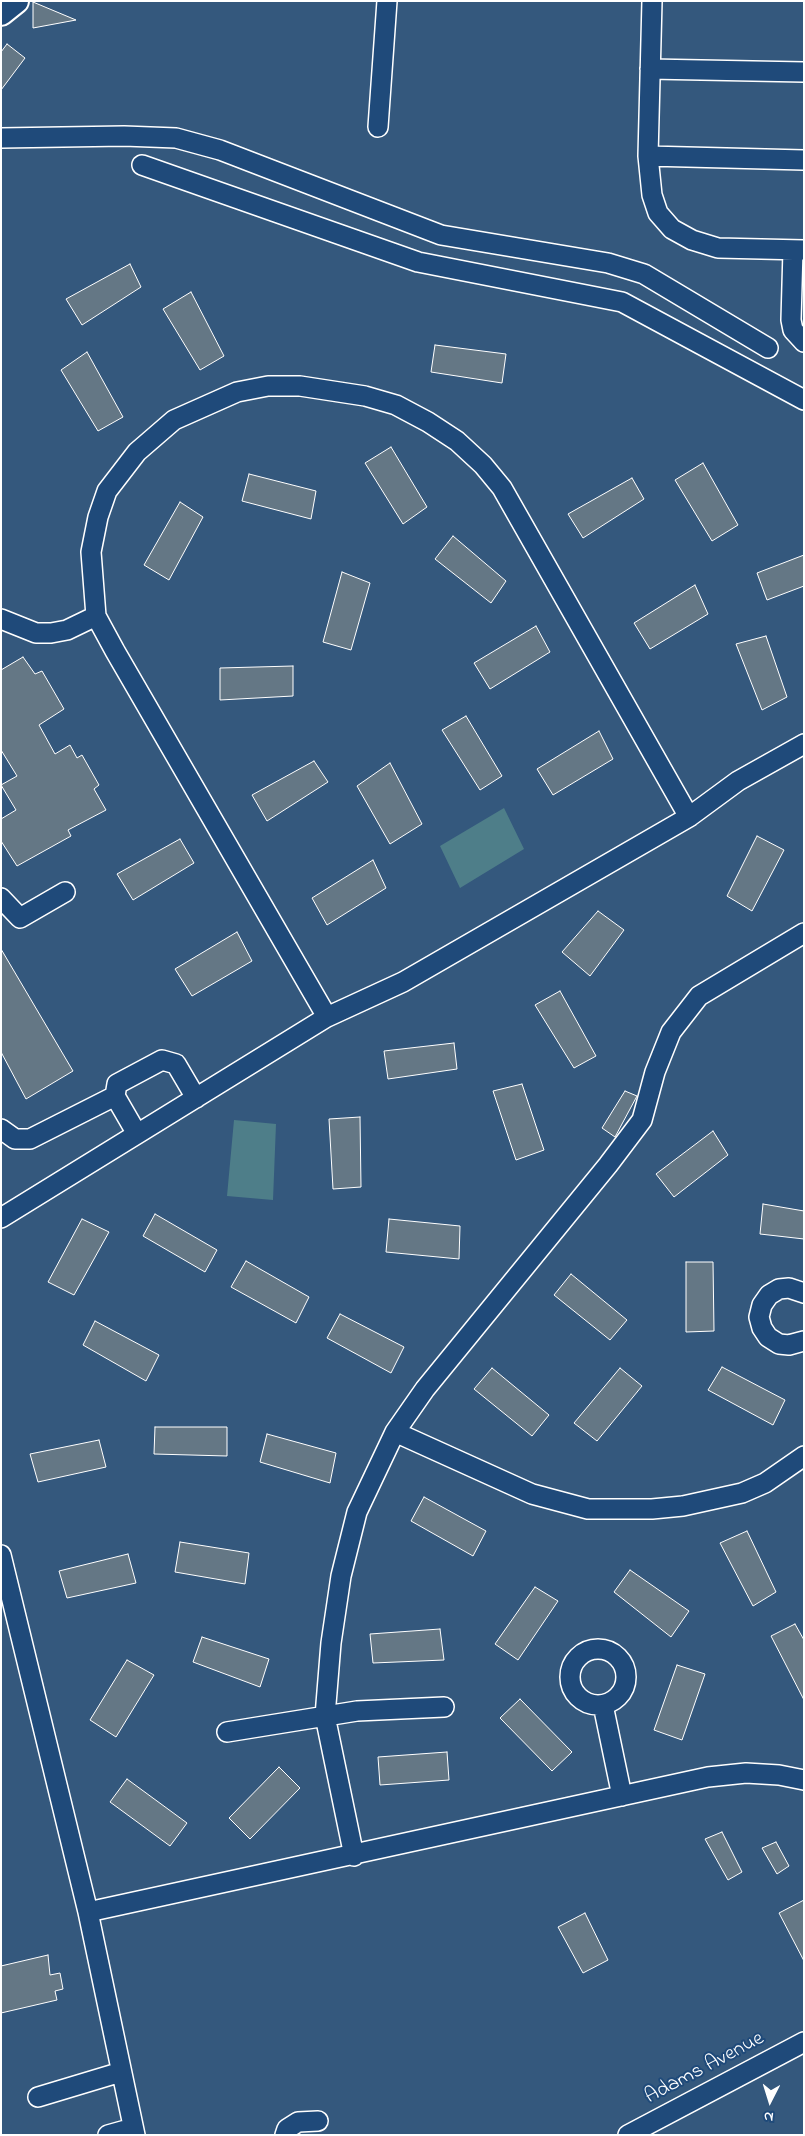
<!DOCTYPE html>
<html>
<head>
<meta charset="utf-8">
<style>
  body { margin:0 }
  #map { position:relative; width:805px; height:2136px; overflow:hidden; background:#34587d; font-family:"Indie Flower",sans-serif }
  canvas { display:block }
  .frame { position:absolute; inset:0; border:2px solid #fff; pointer-events:none }
  .north { position:absolute; left:745px; top:2076px; width:50px; height:50px; -webkit-text-stroke:4px #1f4a7a; paint-order:stroke; rotate:185deg; font-size:14px; font-weight:700; line-height:20px; text-align:center; color:#fff }
  .north::after { content:''; display:block; margin:auto; width:18px; height:22px; background:#fff; clip-path:polygon(50% 0,100% 100%,50% 72%,0 100%) }
</style>
</head>
<body>
<div id="map">
<canvas width="805" height="2136"></canvas>
<div class="frame"></div>
<div class="north">N</div>
</div>
<script>
const g = document.querySelector('canvas').getContext('2d');
g.lineJoin = 'round';
function fillPath(path, color) { g.fillStyle = color; g.fill(path, 'evenodd'); }
const poly = rows => new Path2D(rows.map(r => 'M' + r).join(''));
function strokePath(path, color, width, dash) { g.strokeStyle = color; g.lineWidth = width; g.lineCap = dash ? 'butt' : 'round'; g.setLineDash(dash || []); g.stroke(path); }
function label(font, color, halo, rows, align = 'center') {
  g.font = font + ' "Indie Flower",sans-serif'; g.lineWidth = 4; g.setLineDash([]); g.textBaseline = 'middle'; g.strokeStyle = halo; g.fillStyle = color; for (const [text, x, y, turn = 0] of rows) {
    g.save(); g.translate(x, y); g.rotate((+turn || 0) * Math.PI / 180); g.textAlign = isNaN(turn) ? turn : align; if (halo) g.strokeText(text, 0, 0); g.fillText(text, 0, 0); g.restore();
  }
}
const green = poly([
  [504,808,524,849,460,888,440,846],
  [234,1120,276,1124,273,1200,227,1196]
]);
const building = poly([
  [33,2,76,20,33,28,33,2],
  [7,44,25,58,1,90,1,52,7,44],
  [130,264,141,287,82,325,66,299,130,264],
  [191,292,224,356,200,370,163,309,191,292],
  [435,345,506,354,502,383,431,372,435,345],
  [87,352,123,417,98,431,61,370,87,352],
  [391,447,427,507,403,524,365,463,391,447],
  [703,463,738,525,712,541,675,480,703,463],
  [249,474,316,491,311,519,242,501,249,474],
  [632,478,644,499,583,538,568,514,632,478],
  [180,502,203,517,169,580,144,565,180,502],
  [453,536,506,581,491,603,435,559,453,536],
  [804,555,804,586,767,600,757,573,804,555],
  [342,572,370,583,351,650,323,642,342,572],
  [695,585,708,614,650,649,634,623,695,585],
  [536,626,550,652,490,689,474,663,536,626],
  [766,636,787,697,762,710,736,644,766,636],
  [23,657,35,674,42,671,64,709,39,725,55,754,70,745,77,758,82,755,99,785,94,789,106,810,68,830,71,836,17,866,1,841,1,819,16,810,1,785,17,776,1,750,1,670,23,657],
  [293,666,293,696,220,700,220,668,293,666],
  [466,716,502,776,480,790,442,730,466,716],
  [599,731,613,759,553,795,537,769,599,731],
  [314,761,328,782,267,821,252,795,314,761],
  [390,763,422,824,390,844,357,786,390,763],
  [757,836,784,850,752,911,727,896,757,836],
  [180,839,194,863,133,900,117,874,180,839],
  [373,860,386,888,327,925,312,898,373,860],
  [598,911,624,930,590,976,562,952,598,911],
  [237,932,252,961,192,996,175,969,237,932],
  [1,949,73,1071,26,1099,1,1052,1,949],
  [560,991,596,1056,574,1068,535,1005,560,991],
  [454,1043,457,1069,388,1079,384,1051,454,1043],
  [522,1084,544,1150,516,1160,493,1091,522,1084],
  [625,1091,637,1096,615,1137,602,1128,625,1091],
  [360,1117,361,1187,333,1189,329,1119,360,1117],
  [713,1131,728,1155,674,1197,656,1174,713,1131],
  [763,1204,804,1211,804,1239,760,1234,763,1204],
  [155,1214,217,1250,205,1272,143,1236,155,1214],
  [82,1219,109,1232,74,1295,48,1282,82,1219],
  [389,1219,460,1226,459,1259,386,1252,389,1219],
  [246,1261,309,1297,296,1323,231,1287,246,1261],
  [686,1262,713,1262,714,1331,686,1332,686,1262],
  [571,1274,627,1320,610,1340,554,1295,571,1274],
  [340,1314,404,1347,391,1373,327,1338,340,1314],
  [95,1321,159,1355,146,1381,83,1345,95,1321],
  [722,1367,785,1400,773,1425,708,1390,722,1367],
  [492,1368,549,1415,532,1436,474,1389,492,1368],
  [620,1368,642,1386,597,1441,574,1423,620,1368],
  [155,1427,227,1427,227,1456,154,1454,155,1427],
  [267,1434,336,1453,330,1483,260,1462,267,1434],
  [99,1440,106,1467,38,1482,30,1454,99,1440],
  [424,1497,486,1531,473,1556,411,1521,424,1497],
  [747,1531,776,1592,753,1606,720,1543,747,1531],
  [180,1542,249,1553,245,1584,175,1572,180,1542],
  [128,1554,136,1583,67,1598,59,1571,128,1554],
  [630,1570,689,1611,671,1637,614,1592,630,1570],
  [535,1587,558,1601,518,1660,495,1644,535,1587],
  [795,1624,804,1640,804,1700,771,1636,795,1624],
  [440,1629,444,1660,373,1663,370,1634,440,1629],
  [202,1637,269,1659,260,1687,193,1662,202,1637],
  [127,1660,154,1675,116,1737,90,1720,127,1660],
  [677,1665,705,1674,682,1740,654,1730,677,1665],
  [520,1699,572,1752,552,1771,500,1718,520,1699],
  [447,1752,449,1780,380,1785,378,1757,447,1752],
  [279,1767,300,1788,250,1839,229,1818,279,1767],
  [127,1779,187,1823,170,1846,110,1802,127,1779],
  [722,1832,742,1872,728,1880,705,1839,722,1832],
  [776,1842,789,1866,777,1874,762,1848,776,1842],
  [804,1900,804,1961,779,1913,804,1900],
  [585,1913,608,1960,583,1973,558,1927,585,1913],
  [48,1955,50,1975,60,1973,63,1989,55,1991,57,2000,1,2013,1,1966,48,1955]
]);
const minor = poly([
  [652,1,648,156,652,195,658,213,672,229,692,240,718,248,804,250],
  [650,69,804,72],
  [378,127,387,1],
  [1,138,124,136,176,138,220,150,441,235,608,263,644,274,768,348],
  [648,156,804,160],
  [142,165,418,262,622,302,804,400],
  [793,250,791,320,793,330,804,342],
  [1,619,36,633,51,633,67,630,96,616],
  [1,898,20,918,65,892],
  [327,1017,115,651,96,616,91,552,98,517,107,491,137,452,174,420,237,392,268,386,300,386,365,396,396,405,428,422,457,441,483,465,502,488,689,817],
  [1,1129,15,1139,30,1139,115,1096],
  [137,1134,115,1096,117,1084,162,1060,176,1064,196,1098],
  [1,1218,327,1017,403,982,689,817,738,781,804,744],
  [804,1293,789,1288,779,1289,769,1295,762,1305,759,1317,762,1328,768,1337,779,1344,789,1345,804,1341],
  [395,1432,532,1494,588,1509,652,1509,683,1506,742,1493,765,1483,804,1456],
  [1,1555,88,1912,135,2135],
  '570 1677a28 28 0 1 1 56 0a28 28 0 1 1-56 0Z',
  [603,1705,622,1796],
  [227,1732,357,1711,444,1707],
  [354,1856,325,1716,331,1643,341,1576,357,1512,395,1432,425,1389,608,1165,642,1120,655,1072,671,1032,699,996,804,933],
  [88,1912,708,1777,746,1773,779,1775,804,1780],
  [38,2097,121,2072],
  [108,2135,133,2128],
  [285,2135,287,2129,298,2122,318,2121],
  [628,2135,804,2042]
]);
const major = poly([
  [1,13,16,1]
]);
const streetNames = [
  ["Adams Avenue",705,2069,-28]
];
fillPath(green, '#4e7e89');
fillPath(building, '#647785');
strokePath(building, '#fff', 1);
strokePath(minor, '#fff', 22);
strokePath(major, '#fff', 28);
strokePath(minor, '#1f4a7a', 19);
strokePath(major, '#1f4a7a', 24);
label('21px', '#fff', '#1f4a7a', streetNames);
</script>
</body>
</html>
